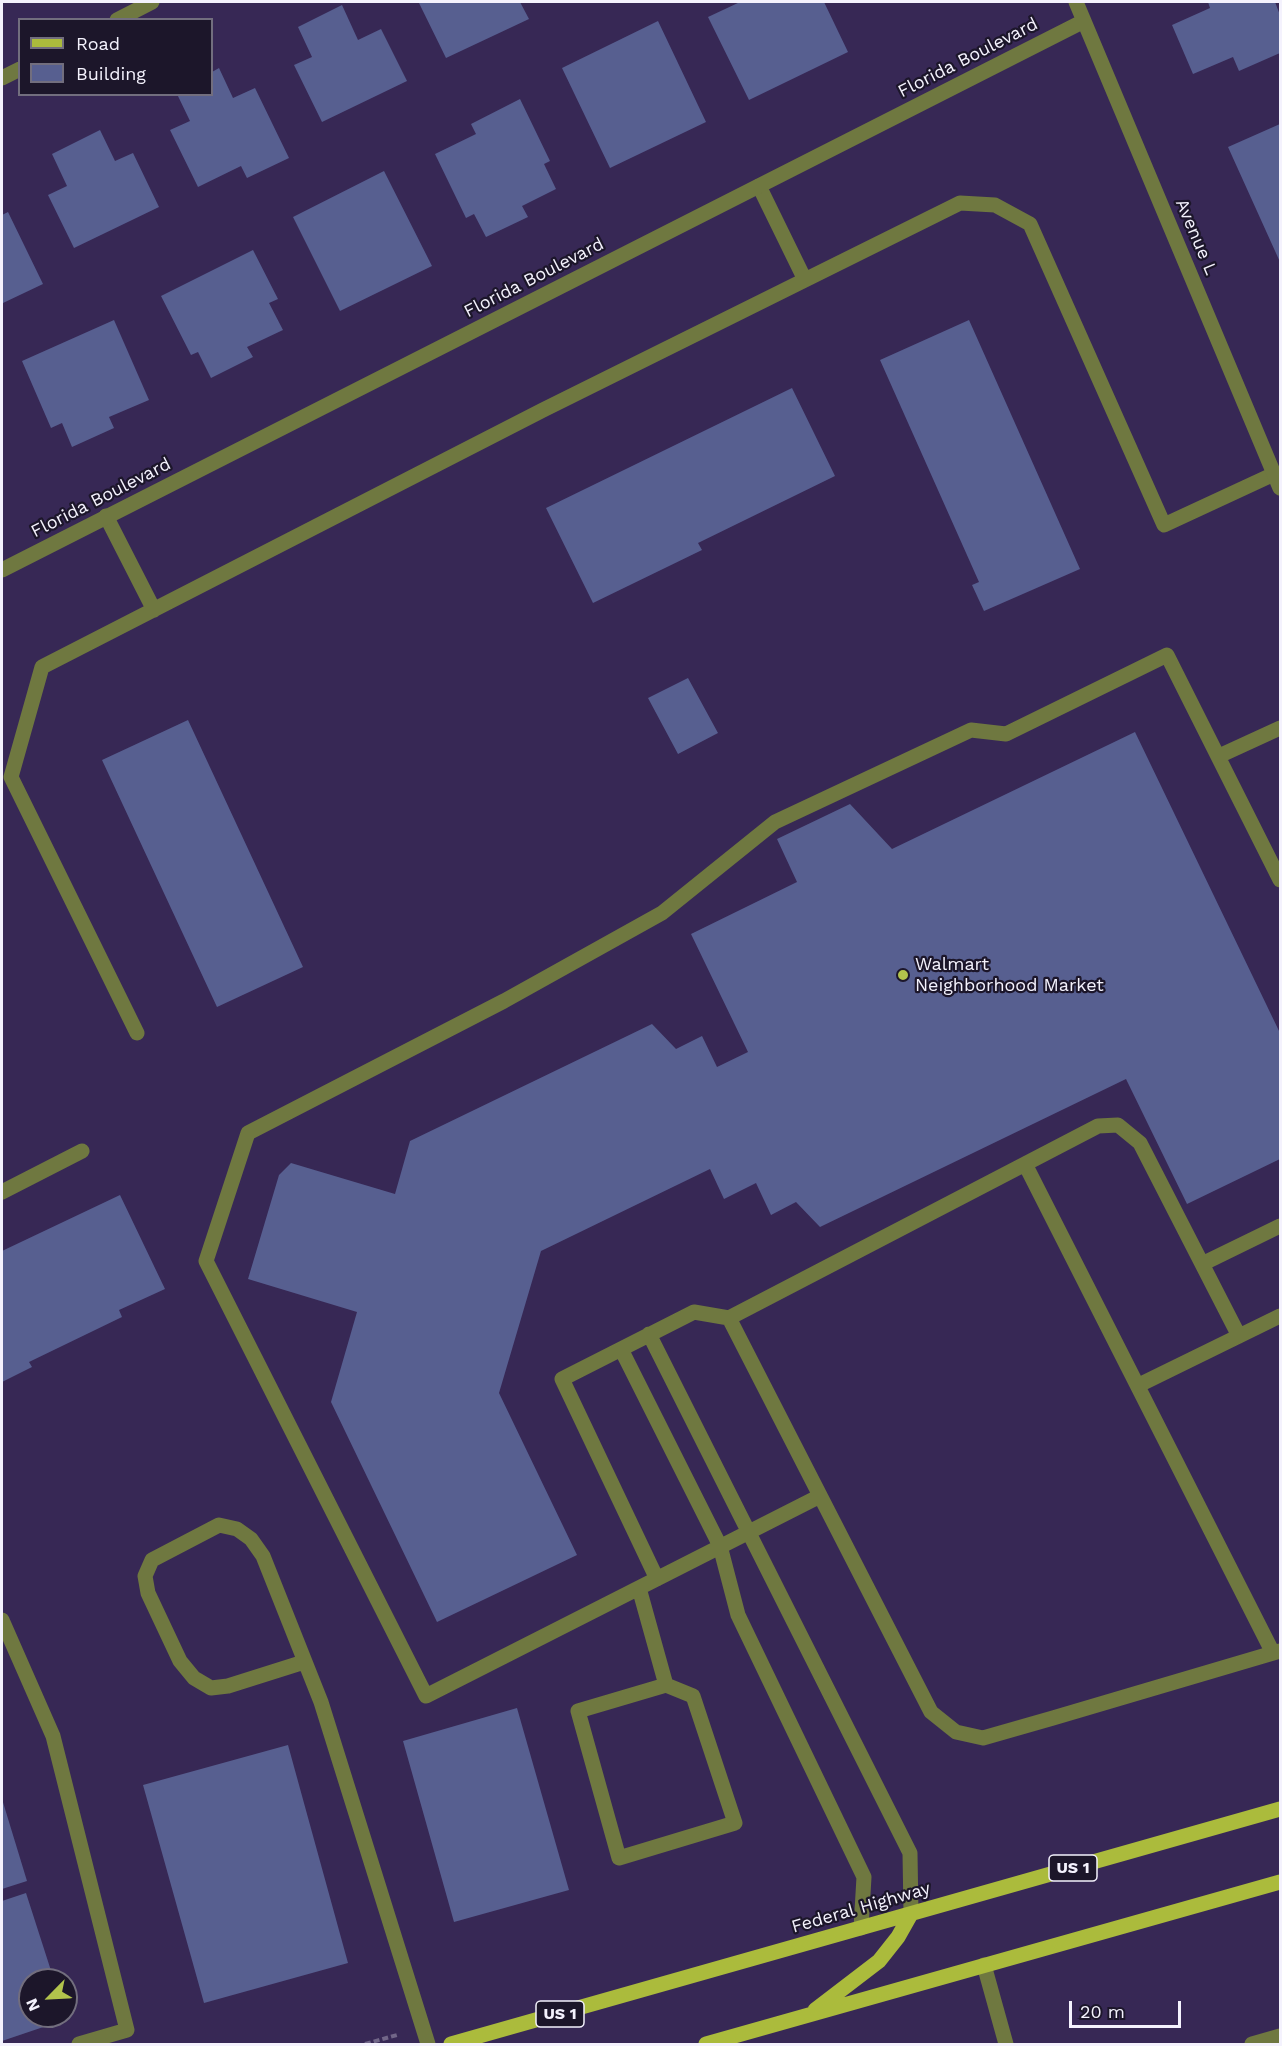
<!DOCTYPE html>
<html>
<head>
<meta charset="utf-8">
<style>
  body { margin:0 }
  #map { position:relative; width:1282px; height:2046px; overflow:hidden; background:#372855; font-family:"Work Sans",sans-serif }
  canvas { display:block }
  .frame { position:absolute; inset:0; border:3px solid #f4f2fd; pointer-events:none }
  .legend { position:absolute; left:18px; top:18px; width:195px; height:78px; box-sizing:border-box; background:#1c162a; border:2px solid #726e7e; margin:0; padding:8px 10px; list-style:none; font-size:18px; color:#f4f2fd }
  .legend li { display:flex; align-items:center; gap:12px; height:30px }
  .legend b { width:30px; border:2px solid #726e7e }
  .north { position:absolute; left:18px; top:1968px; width:60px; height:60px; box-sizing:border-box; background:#1c162a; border:2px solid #726e7e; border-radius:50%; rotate:246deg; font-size:16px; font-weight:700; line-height:24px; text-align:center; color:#f4f2fd }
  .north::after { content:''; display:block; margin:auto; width:21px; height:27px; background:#b2c34c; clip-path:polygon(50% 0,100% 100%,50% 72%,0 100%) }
  .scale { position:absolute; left:1069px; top:2001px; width:112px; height:27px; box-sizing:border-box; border:3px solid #f4f2fd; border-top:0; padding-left:8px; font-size:18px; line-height:21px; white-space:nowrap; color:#f4f2fd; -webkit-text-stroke:4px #1c162a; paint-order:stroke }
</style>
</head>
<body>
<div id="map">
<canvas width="1282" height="2046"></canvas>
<div class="frame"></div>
<ul class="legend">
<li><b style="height:8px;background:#abbb3c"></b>Road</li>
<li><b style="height:16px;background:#575f90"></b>Building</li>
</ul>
<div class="north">N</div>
<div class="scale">20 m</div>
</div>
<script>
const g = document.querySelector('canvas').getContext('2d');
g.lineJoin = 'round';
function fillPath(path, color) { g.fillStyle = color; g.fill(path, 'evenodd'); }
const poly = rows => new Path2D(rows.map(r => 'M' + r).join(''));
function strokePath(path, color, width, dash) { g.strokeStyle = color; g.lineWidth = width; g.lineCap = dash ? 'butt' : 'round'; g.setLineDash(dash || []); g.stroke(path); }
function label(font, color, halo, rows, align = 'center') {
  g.font = font + ' "Work Sans",sans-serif'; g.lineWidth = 4.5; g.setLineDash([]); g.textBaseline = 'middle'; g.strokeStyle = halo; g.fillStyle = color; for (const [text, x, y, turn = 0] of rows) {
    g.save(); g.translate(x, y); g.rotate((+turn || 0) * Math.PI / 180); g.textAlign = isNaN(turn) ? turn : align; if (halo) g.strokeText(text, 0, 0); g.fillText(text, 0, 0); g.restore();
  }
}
const building = poly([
  [421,2,520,2,529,19,446,58,419,3],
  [740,2,824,2,848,52,749,100,708,17],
  [1208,2,1275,2,1280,15,1280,53,1239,71,1233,57,1193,74,1172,25,1210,8],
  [342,5,358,40,381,29,407,81,322,122,294,65,312,57,298,27],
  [658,21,706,122,610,168,562,68],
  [219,68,233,98,255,88,289,158,247,178,241,166,198,187,170,130,190,121,177,94,212,94,212,72],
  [520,99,550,161,544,164,556,189,522,206,528,217,486,237,474,214,466,218,435,154,476,134,471,124],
  [1280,124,1280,262,1228,147],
  [100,130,115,161,133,153,159,207,74,248,48,195,67,186,52,154],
  [384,171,432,266,340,311,293,217],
  [8,212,43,284,3,303,2,215],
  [253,250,278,299,269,303,283,330,247,347,253,357,211,378,198,352,191,355,161,296],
  [114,320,149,400,109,417,114,428,72,447,62,423,51,428,22,361],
  [969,320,1080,569,984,611,972,585,979,582,880,360],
  [792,388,835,476,698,543,702,550,593,603,546,508],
  [688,678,718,733,678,754,648,698],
  [188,720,303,967,217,1007,102,760],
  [1135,732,1280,1033,1280,1159,1187,1204,1126,1079,820,1227,796,1202,771,1215,756,1183,724,1199,710,1169,541,1251,499,1393,577,1555,437,1622,331,1402,357,1312,248,1279,279,1175,291,1163,395,1194,410,1141,652,1024,676,1049,702,1036,717,1067,748,1052,691,934,797,882,777,839,850,804,892,849],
  [120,1195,165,1289,119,1310,122,1317,29,1362,32,1367,2,1382,2,1251],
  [517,1708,569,1890,454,1922,403,1741],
  [288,1745,348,1963,204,2003,143,1785],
  [2,1799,27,1881,2,1889],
  [26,1893,54,1980,30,1980,30,2016,66,2016,67,2019,2,2041,2,1901]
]);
const path = poly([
  [365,2044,397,2035]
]);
const service = poly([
  [759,186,805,280],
  [106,516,154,610],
  [1219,756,1280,728],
  [137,1033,11,777,42,667,543,410,960,203,995,205,1030,224,1164,525,1274,474],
  [1025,1164,1098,1126,1118,1125,1140,1143,1239,1336],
  [2,1192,82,1151],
  [1202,1264,1280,1226],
  [649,1334,910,1853,911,1914],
  [621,1349,720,1546,738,1615,864,1877,861,1928],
  [1139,1385,1280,1316],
  [820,1496,426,1696,206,1261,248,1133,504,1001,662,913,775,822,971,730,1006,734,1167,655,1280,880],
  [657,1579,562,1379,694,1312,729,1318],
  [639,1588,666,1685],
  [2,1620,53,1736,127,2030,79,2044],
  [1273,1653,1025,1164,729,1318,931,1712,956,1732,983,1738,1053,1718,1280,1651],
  [304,1662,228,1686,211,1688,194,1678,180,1661,148,1593,145,1576,152,1560,219,1525,237,1529,251,1539,263,1556,321,1702,428,2044],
  [666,1685,693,1696,735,1823,619,1858,578,1711,666,1685]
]);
const minor = poly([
  [1076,2,1280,488],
  [117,20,152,2],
  [2,78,20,69],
  [2,570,1084,21],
  [984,1965,1006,2044],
  [1252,2044,1280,2036]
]);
const primary = poly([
  [815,2010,879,1961,898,1937,911,1914],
  [451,2044,1280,1809],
  [706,2044,1280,1882]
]);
const markers = [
  [903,975,6,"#b2c34c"]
];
const shields = [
  [1073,1868,48],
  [560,2014,48]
];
const shieldNames = [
  ["US 1",1073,1868],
  ["US 1",560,2014]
];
const streetNames = [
  ["Florida Boulevard",968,58,-27],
  ["Avenue L",1196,237,67],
  ["Florida Boulevard",534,278,-27],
  ["Florida Boulevard",101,498,-27],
  ["Federal Highway",861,1908,-16]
];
const poiNames = [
  ["Walmart",915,965],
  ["Neighborhood Market",915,986]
];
fillPath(building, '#575f90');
strokePath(path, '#716688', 4, [6, 3]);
strokePath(service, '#6f7840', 15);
strokePath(minor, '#6f7840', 15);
strokePath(primary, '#abbb3c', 15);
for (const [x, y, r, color] of markers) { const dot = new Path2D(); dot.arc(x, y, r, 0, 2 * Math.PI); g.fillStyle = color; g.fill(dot); strokePath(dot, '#1c162a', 2); }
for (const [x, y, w] of shields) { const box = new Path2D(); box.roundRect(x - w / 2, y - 13, w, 26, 4.5); g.fillStyle = '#1c162a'; g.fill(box); strokePath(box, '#f4f2fd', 1.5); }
label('bold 16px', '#f4f2fd', null, shieldNames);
label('18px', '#f4f2fd', '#1c162a', streetNames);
label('18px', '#f4f2fd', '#1c162a', poiNames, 'left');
</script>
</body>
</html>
